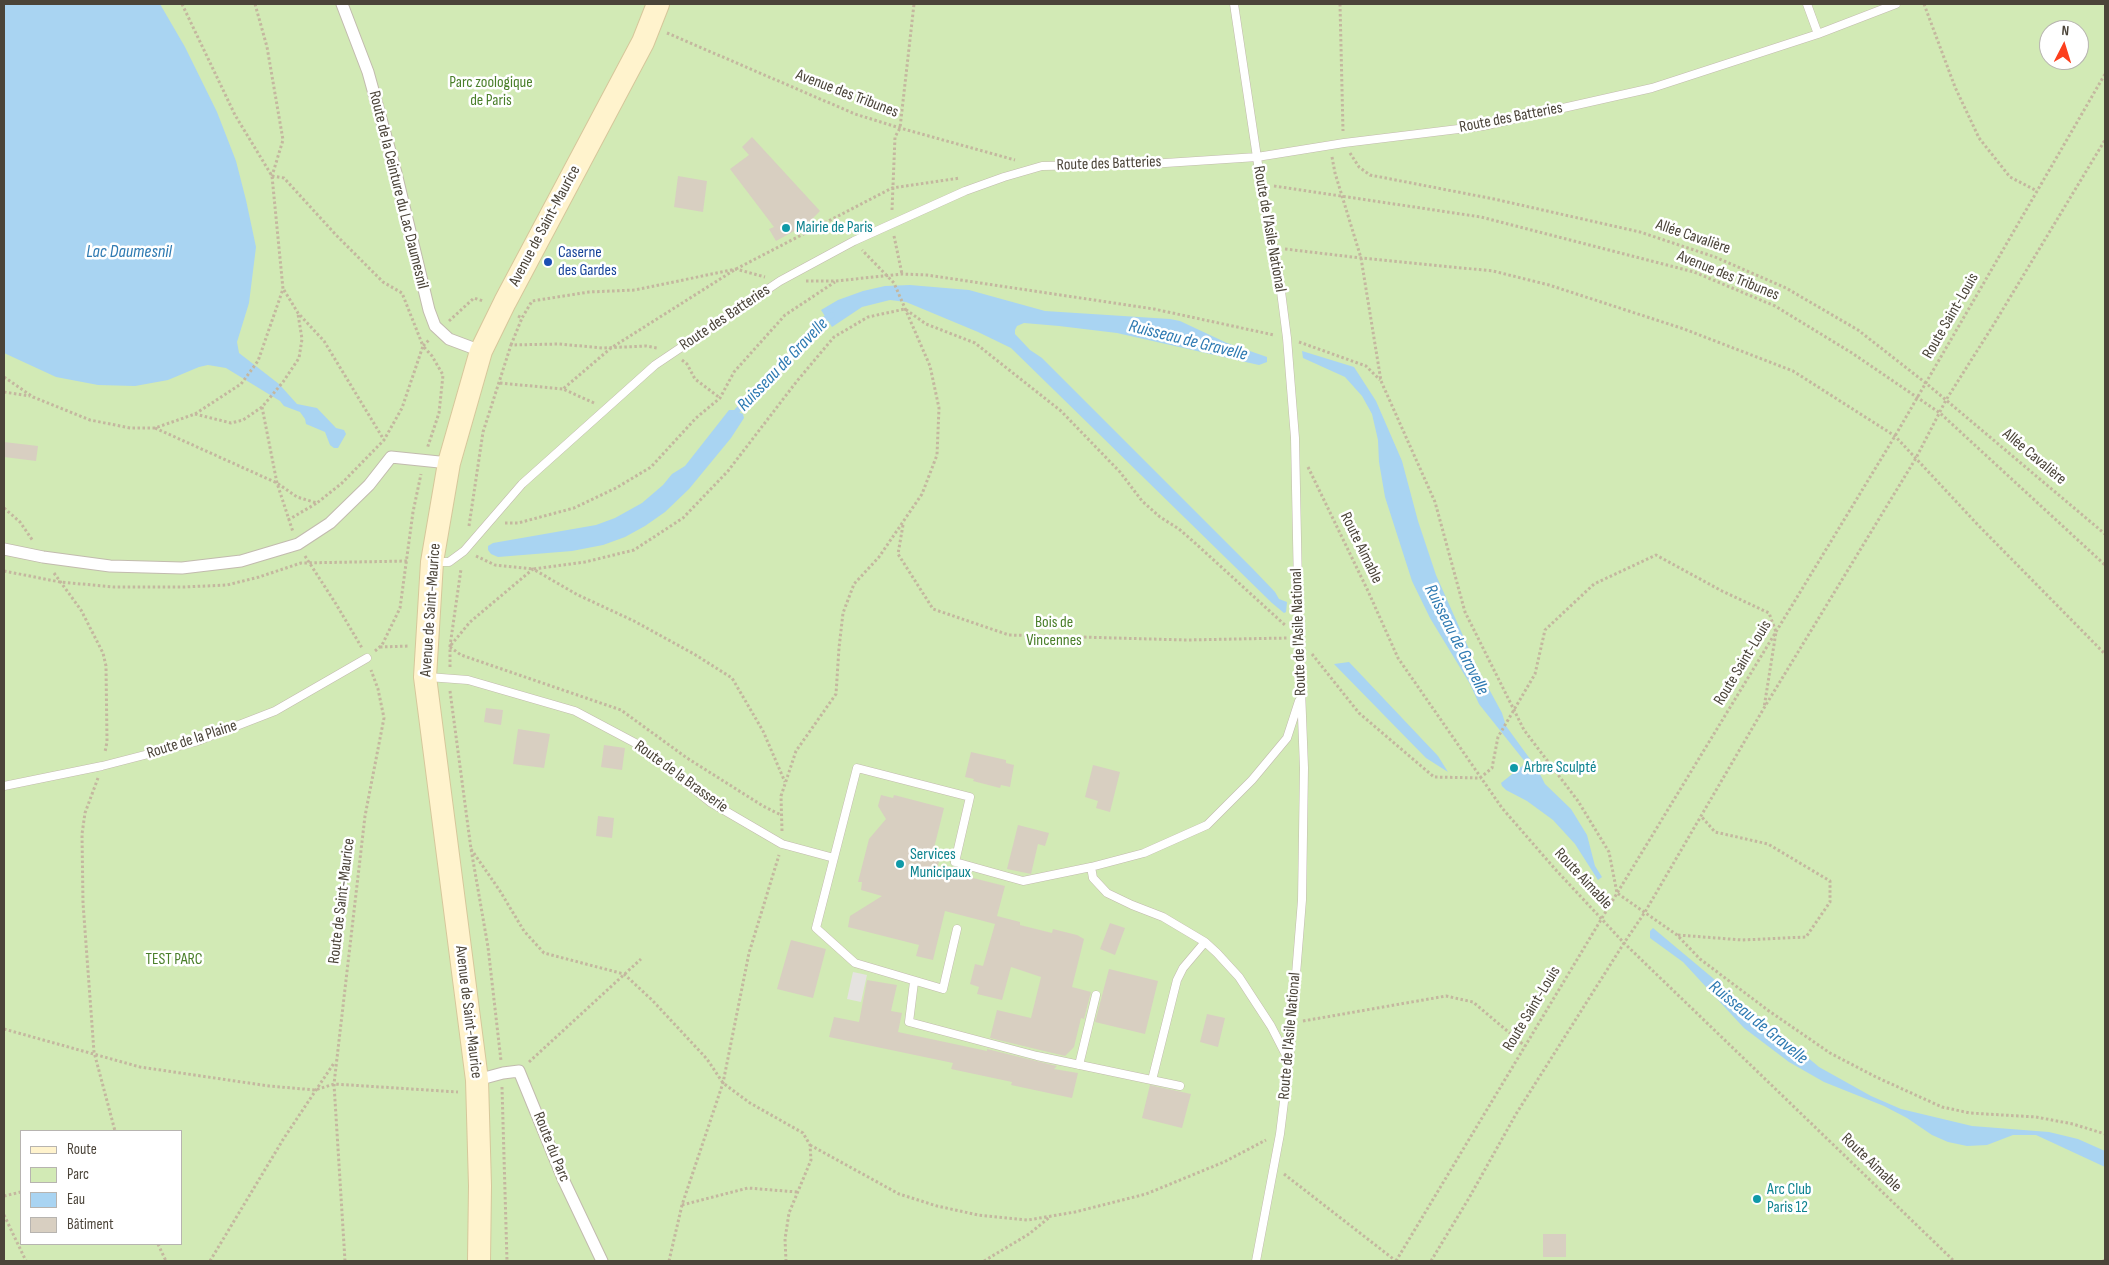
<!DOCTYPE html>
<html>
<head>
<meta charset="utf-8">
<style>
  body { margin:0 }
  #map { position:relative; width:2109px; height:1265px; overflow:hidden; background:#f6f3ec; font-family:"Sofia Sans Condensed",sans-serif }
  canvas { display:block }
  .frame { position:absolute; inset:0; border:5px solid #4b4439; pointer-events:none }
  .legend { position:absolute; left:20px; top:1130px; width:162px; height:115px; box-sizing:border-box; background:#fff; border:1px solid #b7b4b0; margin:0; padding:6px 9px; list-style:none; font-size:15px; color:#4b4439 }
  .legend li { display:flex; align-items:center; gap:10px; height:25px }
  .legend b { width:25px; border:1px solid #b7b4b0 }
  .north { position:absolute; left:2039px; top:20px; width:50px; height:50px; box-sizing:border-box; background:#fff; border:1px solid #b7b4b0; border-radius:50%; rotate:5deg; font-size:14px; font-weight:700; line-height:20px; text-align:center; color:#4b4439 }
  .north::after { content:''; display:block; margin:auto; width:18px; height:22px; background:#fc3f1d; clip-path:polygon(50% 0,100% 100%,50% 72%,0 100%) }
</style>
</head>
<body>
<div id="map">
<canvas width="2109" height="1265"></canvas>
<div class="frame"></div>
<ul class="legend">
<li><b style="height:6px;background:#fff3cd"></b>Route</li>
<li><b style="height:14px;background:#d2eab5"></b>Parc</li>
<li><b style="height:14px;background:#a9d4f2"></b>Eau</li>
<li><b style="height:14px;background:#d8cfc1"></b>Bâtiment</li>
</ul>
<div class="north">N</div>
</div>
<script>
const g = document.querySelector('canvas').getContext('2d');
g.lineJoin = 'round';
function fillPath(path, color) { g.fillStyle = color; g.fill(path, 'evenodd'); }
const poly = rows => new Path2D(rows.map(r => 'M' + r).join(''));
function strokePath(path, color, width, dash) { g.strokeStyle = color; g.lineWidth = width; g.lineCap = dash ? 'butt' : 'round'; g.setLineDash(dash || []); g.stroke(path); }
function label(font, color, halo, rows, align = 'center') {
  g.font = font + ' "Sofia Sans Condensed",sans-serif'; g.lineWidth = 5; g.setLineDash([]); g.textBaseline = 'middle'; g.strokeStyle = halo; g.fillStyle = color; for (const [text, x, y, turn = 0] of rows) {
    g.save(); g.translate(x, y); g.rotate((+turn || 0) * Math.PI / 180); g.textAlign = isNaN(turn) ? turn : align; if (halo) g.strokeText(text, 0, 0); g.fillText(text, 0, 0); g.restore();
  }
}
const green = poly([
  [4,4,2105,4,2105,1261,4,1261],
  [2049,30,2079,30,2079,60,2049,60],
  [21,1131,181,1131,181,1244,21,1244]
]);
const parking = poly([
  [853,972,867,975,861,1002,847,999]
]);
const water = poly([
  [4,4,160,4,185,47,217,112,236,161,246,200,256,247,249,303,237,342,239,353,279,384,297,404,317,408,336,428,344,430,346,434,338,448,334,448,330,445,325,432,306,424,305,419,300,412,284,406,280,401,226,368,208,365,199,367,168,380,135,386,98,385,56,377,4,353],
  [910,285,969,290,1045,311,1170,319,1180,321,1227,343,1267,357,1267,362,1259,365,1117,333,1059,326,1024,323,1017,326,1015,330,1015,334,1030,350,1042,358,1252,568,1275,592,1279,599,1287,602,1286,612,1284,613,1272,603,1011,348,978,332,906,302,890,300,862,307,832,327,821,310,838,300,863,291,885,286],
  [1302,351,1354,367,1376,401,1402,461,1418,521,1436,575,1477,667,1502,713,1506,726,1538,770,1545,784,1571,809,1587,835,1595,866,1602,877,1598,880,1575,844,1553,820,1527,801,1506,790,1502,786,1501,783,1526,763,1479,704,1470,684,1430,618,1412,581,1385,497,1379,462,1378,440,1372,414,1362,396,1345,377,1303,358],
  [729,410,734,410,743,414,744,418,731,438,689,489,665,512,645,526,625,537,603,545,572,551,498,557,491,554,488,550,488,546,493,543,596,525,615,518,642,503,663,485,672,474,685,466],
  [1349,662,1438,756,1448,772,1426,758,1334,664],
  [1653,928,1819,1067,1871,1096,1901,1109,1972,1126,2049,1132,2078,1139,2105,1151,2105,1167,2036,1135,2013,1135,1987,1145,1967,1146,1948,1142,1932,1135,1907,1118,1884,1106,1824,1082,1789,1062,1744,1028,1683,962,1650,938,1650,931]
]);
const stream = poly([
  [733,418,737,411,826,318,832,315]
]);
const building = poly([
  [752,137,820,211,807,224,776,241,769,229,774,227,730,169,749,155,742,147],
  [678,176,707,181,703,212,674,207],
  [4,442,38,446,36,461,4,457],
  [486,708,503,710,501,725,484,722],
  [518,729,550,734,544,768,513,764],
  [604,745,625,748,622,770,601,767],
  [971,752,1006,760,1006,763,1014,765,1010,787,1001,785,1000,788,973,781,974,779,965,777],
  [1093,765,1120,772,1110,812,1096,808,1098,801,1085,797],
  [881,795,893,798,894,795,944,808,932,856,940,858,937,869,1005,886,997,916,1020,922,1020,925,1052,933,1053,929,1077,935,1084,939,1072,987,1091,992,1084,1019,1081,1018,1074,1047,1065,1056,990,1038,997,1010,1031,1018,1041,977,1011,967,1002,1000,977,994,979,987,970,984,975,964,983,966,995,924,945,911,933,960,916,956,919,945,848,927,850,916,882,896,861,890,862,882,858,882,869,839,886,819,878,806],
  [598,816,614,818,612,838,596,836],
  [1018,825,1049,833,1045,846,1038,844,1031,874,1007,869],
  [1110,923,1125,928,1115,955,1100,949],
  [791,940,826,949,813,998,777,989],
  [1109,969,1158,981,1145,1034,1095,1022],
  [867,980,897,985,891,1011,902,1013,898,1032,987,1051,987,1049,1057,1066,1054,1069,1078,1073,1072,1098,1011,1085,1012,1082,951,1069,953,1063,829,1037,834,1017,859,1022],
  [1207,1014,1225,1018,1218,1047,1200,1042],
  [1150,1085,1191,1094,1182,1128,1142,1118],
  [1543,1234,1566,1234,1566,1257,1543,1257]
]);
const path = poly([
  [255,4,267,47,283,140,272,176],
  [1340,4,1343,131],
  [1924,4,1955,87,1979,138,2010,177,2037,191],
  [667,33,855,114,900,128,1015,160],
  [1350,153,1359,167,1370,175,1494,199,1640,232,1715,257,1786,288,1858,330,1927,384,2105,534],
  [1332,157,1335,173,1361,258,1381,381,1435,502,1465,612,1524,730,1578,801,1609,852,1617,893,1677,935,1700,959,1769,1011,1830,1053,1876,1077,1942,1107,1970,1113,2036,1117,2073,1124,2105,1134],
  [272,176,284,178,336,235,383,282,402,293,423,346,430,339],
  [1274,186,1481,217,1694,272,1775,306,1852,353,1940,413,2105,565],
  [892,210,895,137,900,128,914,4],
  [894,236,902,274],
  [1285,249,1361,258,1493,271,1549,285,1684,329,1793,371,1895,436,1978,525,2105,654],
  [806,281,836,281,902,274,927,275,1154,309,1274,335],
  [284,290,298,313,324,341,384,440],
  [518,316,522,318,532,301,589,292,635,290,736,269,765,277],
  [449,321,474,298,483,301],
  [1299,342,1366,366,1380,380],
  [511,345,522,318],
  [682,360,687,364,695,379,720,398],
  [4,377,33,397,90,420,130,428,155,428,195,414,241,384,258,361,283,289,272,176,235,115,182,4],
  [500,383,563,389],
  [4,392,30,396],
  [594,403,563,389,611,348,736,269,892,188,960,178],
  [262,407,277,483,293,532],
  [195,414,231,423,243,420,262,407,283,382,299,358,302,339,298,314],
  [155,428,277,483,297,497,317,503,342,483,384,440,402,408,423,346,432,356,443,375,439,413,427,449],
  [1308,467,1368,591,1398,658,1502,808,1555,869,1624,943,1954,1261],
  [4,508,20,522,33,541],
  [288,520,317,503],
  [505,523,518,523,574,508,616,488,651,467,696,418,720,398,734,372,785,315,835,282],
  [903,525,898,554,933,609,1009,635,1186,640,1288,638],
  [469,526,483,432,511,345,559,344,603,348,646,346,657,348],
  [305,556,336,604,362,648],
  [476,556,495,565,533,569,585,562,634,550,683,518,728,471,797,381,834,337,868,317,905,309,926,324,975,343,1061,411,1120,472,1142,501,1160,517,1179,529,1195,543,1286,626],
  [4,571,60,582,114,587,184,587,227,585,259,577,301,563,408,561],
  [54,573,81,610,103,653,106,666,107,742,105,752],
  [451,645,470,622,533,569,578,595,634,621,694,654,732,678,763,731,785,782],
  [380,647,409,646],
  [450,647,461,655,621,710,687,758,763,806,781,815],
  [375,651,382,645,400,608,413,512,421,474],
  [1312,654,1359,713,1434,777,1480,778,1492,768,1498,737,1535,674,1545,630,1594,584,1656,555,1722,591,1769,613,1776,632,1764,708],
  [450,667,450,646,461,569],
  [450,691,471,849,488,947,501,1061],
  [98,778,85,813,82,834,83,903,94,1052,115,1131],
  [782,831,781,796,796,751,836,694,839,648,843,613,854,584,879,557,922,494,937,455,939,408,930,366,894,283,862,250],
  [471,849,500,891,524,931,544,953,624,974,652,1000,707,1059,723,1083,750,1103,803,1133,810,1145,811,1160,789,1213,785,1239,786,1261],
  [1678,935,1742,940,1806,937,1830,902,1830,881,1768,844,1715,832,1701,816],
  [1303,1021,1446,996,1473,1002,1525,1046],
  [4,1029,140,1067,269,1086,315,1090,334,1084,458,1092],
  [529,1062,641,959],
  [502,1087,507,1261],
  [810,1145,899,1194,937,1206,978,1215,1028,1220,1075,1212,1146,1194,1224,1162,1266,1140],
  [1284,1174,1396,1261],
  [4,1196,21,1192],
  [682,1205,748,1188,797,1192],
  [4,1215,26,1261],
  [158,1244,166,1261],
  [210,1261,284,1138,334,1063],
  [345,1261,334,1084,365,816,384,718,378,689,371,670],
  [669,1261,682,1205,723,1083,749,953,779,855],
  [984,1261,1029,1234,1051,1216],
  [1396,1261,1602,918,1895,436,2105,74],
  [1431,1261,1469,1198,1516,1114,1624,943,1645,912,1764,708,1916,458,1946,400,1994,324,2105,140],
  [2103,1261,2105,1260]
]);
const service = poly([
  [1234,4,1261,184,1279,276,1287,338,1295,438,1299,638,1304,768,1302,900,1289,1061,1280,1134,1256,1261],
  [1807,4,1818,34],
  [434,562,449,562,464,551,522,484,655,365,780,281,854,241,965,191,1004,177,1042,166,1150,164,1257,157,1344,143,1483,126,1652,88,1818,34,1896,4],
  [428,677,468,680,575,711,639,745,710,802,782,844,834,858],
  [4,786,102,766,195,742,275,711,367,658],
  [1091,867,1093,878,1107,893,1132,905,1163,917,1205,942,1217,953,1239,977,1271,1026,1289,1061],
  [957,929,943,989,855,963,816,928,857,768,970,797,955,862,1023,881,1091,867,1144,853,1207,825,1252,780,1287,738,1299,701],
  [914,982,909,1022,1037,1056,1180,1086],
  [1079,1065,1096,995],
  [1152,1080,1177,980,1183,968,1205,942]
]);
const pedestrian = poly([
  [342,4,368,72,396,173,429,310,435,326,449,339,481,351],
  [4,549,43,557,110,566,182,568,241,561,298,544,330,523,369,485,391,457,449,463],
  [477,1080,503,1073,519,1071,564,1181,602,1261]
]);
const secondary = poly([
  [479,1261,480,1186,477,1080,425,677,432,562,449,463,481,351,505,302,643,42,658,4]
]);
const markers = [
  [786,228,5,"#0f9aa8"],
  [548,262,5,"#1a4fb4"],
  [1514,768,5,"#0f9aa8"],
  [900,864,5,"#0f9aa8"],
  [1757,1199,5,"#0f9aa8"]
];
const parkNames = [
  ["Parc zoologique",491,83],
  ["de Paris",491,101],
  ["Bois de",1054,623],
  ["Vincennes",1054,641],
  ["TEST PARC",174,960]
];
const streetNames = [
  ["Avenue des Tribunes",847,94,21],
  ["Route des Batteries",1511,118,-11],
  ["Route des Batteries",1109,164,-2],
  ["Route de la Ceinture du Lac Daumesnil",398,190,76],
  ["Avenue de Saint-Maurice",545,226,-62],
  ["Route de l'Asile National",1269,229,80],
  ["Allée Cavalière",1693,237,19],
  ["Avenue des Tribunes",1728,276,22],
  ["Route Saint-Louis",1951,316,-60],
  ["Route des Batteries",725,318,-34],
  ["Allée Cavalière",2034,457,40],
  ["Route Aimable",1361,548,64],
  ["Avenue de Saint-Maurice",431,610,-86],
  ["Route de l'Asile National",1299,632,-92],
  ["Route Saint-Louis",1743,663,-59],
  ["Route de la Plaine",192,740,-18],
  ["Route de la Brasserie",681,777,36],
  ["Route Aimable",1583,879,47],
  ["Route de Saint-Maurice",342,901,-83],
  ["Route Saint-Louis",1532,1009,-59],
  ["Avenue de Saint-Maurice",468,1012,83],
  ["Route de l'Asile National",1290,1036,-85],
  ["Route du Parc",551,1147,68],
  ["Route Aimable",1871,1163,44]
];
const cultureNames = [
  ["Mairie de Paris",796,228],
  ["Arbre Sculpté",1524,768],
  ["Services",910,855],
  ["Municipaux",910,873],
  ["Arc Club",1767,1190],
  ["Paris 12",1767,1208]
];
const transitNames = [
  ["Caserne",558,253],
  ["des Gardes",558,271]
];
const waterNames = [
  ["Lac Daumesnil",129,252],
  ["Ruisseau de Gravelle",1188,341,14],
  ["Ruisseau de Gravelle",783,365,-46],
  ["Ruisseau de Gravelle",1456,640,63],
  ["Ruisseau de Gravelle",1758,1023,39]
];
fillPath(green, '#d2eab5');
fillPath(parking, '#e5e3e0');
fillPath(water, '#a9d4f2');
strokePath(stream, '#a9d4f2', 5.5);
fillPath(building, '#d8cfc1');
strokePath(service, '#c2bbae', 9);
strokePath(pedestrian, '#c2bbae', 13);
strokePath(secondary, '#d6c79b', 24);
strokePath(path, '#c4b79f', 3, [2.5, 2.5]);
strokePath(service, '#fff', 8);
strokePath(pedestrian, '#fff', 11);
strokePath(secondary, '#fff3cd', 22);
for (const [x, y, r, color] of markers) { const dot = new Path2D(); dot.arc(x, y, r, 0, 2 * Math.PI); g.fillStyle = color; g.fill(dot); strokePath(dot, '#fff', 2); }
label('16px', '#4a7f2a', '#fff', parkNames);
label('16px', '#4b4439', '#fff', streetNames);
label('16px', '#0d838f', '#fff', cultureNames, 'left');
label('16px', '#164399', '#fff', transitNames, 'left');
label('italic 18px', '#2e7ab2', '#fff', waterNames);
</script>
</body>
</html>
